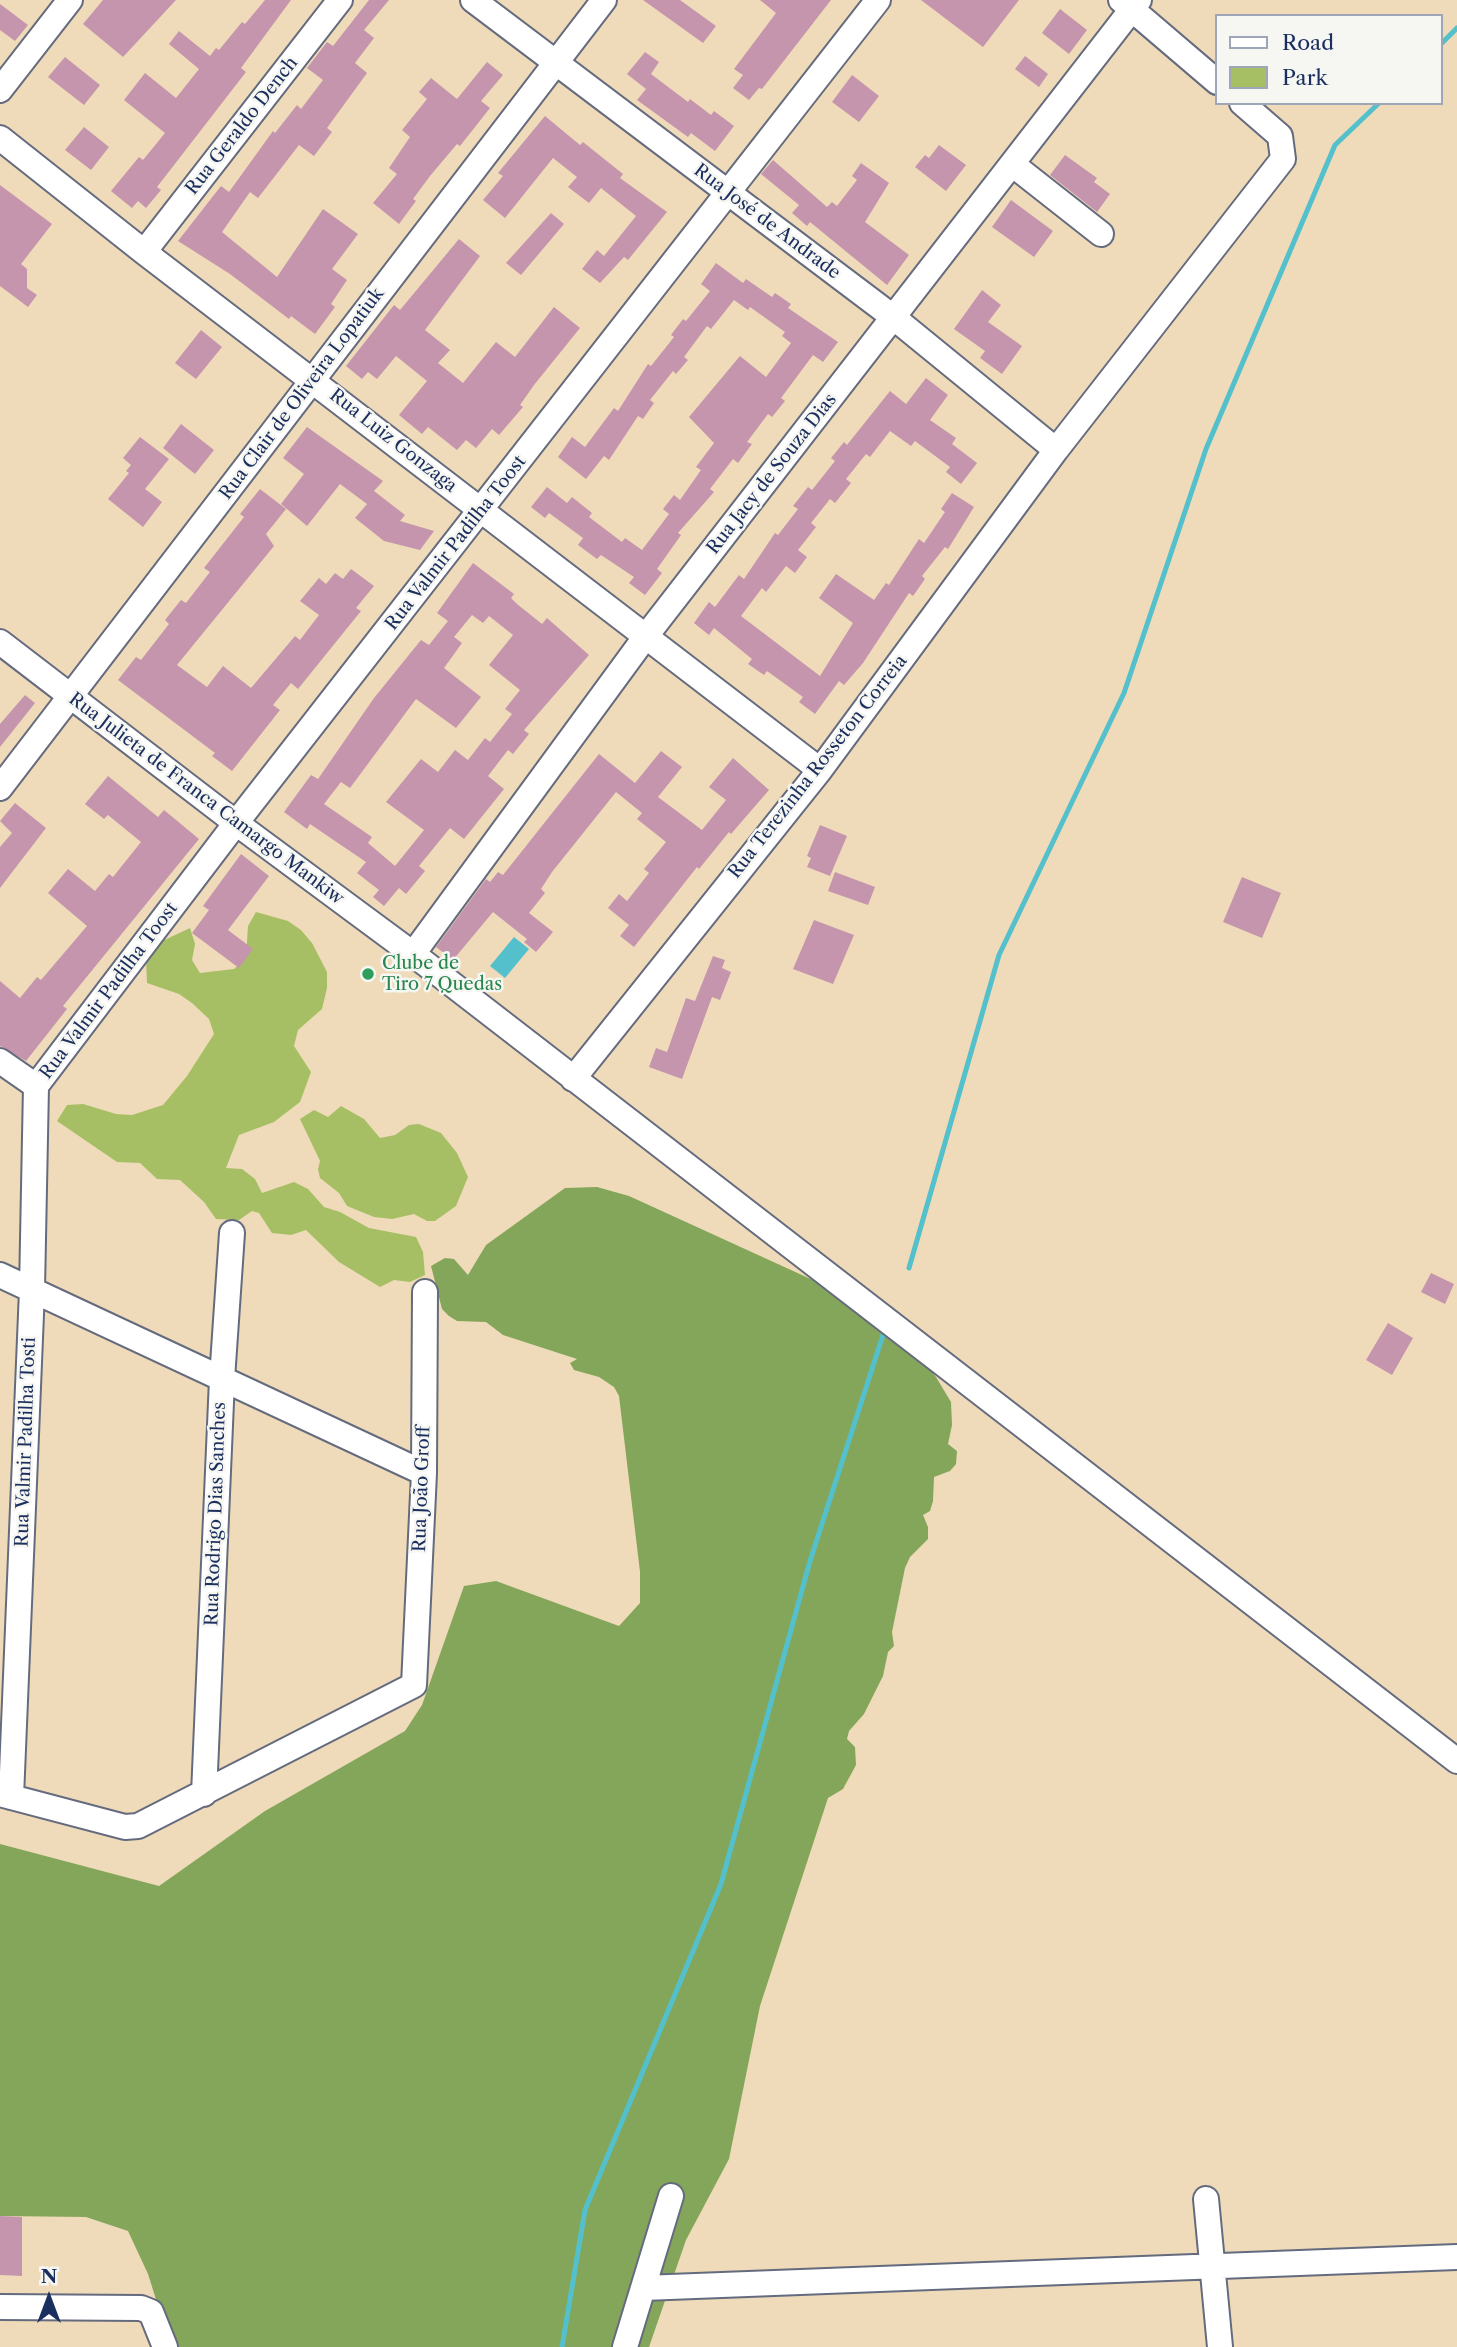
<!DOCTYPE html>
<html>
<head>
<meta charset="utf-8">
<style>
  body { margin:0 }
  #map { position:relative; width:1457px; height:2347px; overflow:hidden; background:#efdbb9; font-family:"Libre Caslon Text",serif }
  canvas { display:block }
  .legend { position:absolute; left:1215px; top:14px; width:228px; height:91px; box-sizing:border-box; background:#f6f6f2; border:2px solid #9ea6b7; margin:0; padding:9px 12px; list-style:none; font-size:21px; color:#1b2f5e }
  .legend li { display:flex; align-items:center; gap:14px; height:35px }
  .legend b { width:35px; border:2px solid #9ea6b7 }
  .north { position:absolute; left:14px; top:2263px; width:70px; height:70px; -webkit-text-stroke:5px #f6f6f2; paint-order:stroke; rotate:0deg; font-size:19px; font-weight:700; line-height:28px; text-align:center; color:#1b2f5e }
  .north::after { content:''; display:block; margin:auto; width:24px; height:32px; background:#1b2f5e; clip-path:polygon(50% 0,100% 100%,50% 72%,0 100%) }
</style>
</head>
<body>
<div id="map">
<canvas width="1457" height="2347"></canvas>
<ul class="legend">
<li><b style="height:9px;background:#fff"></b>Road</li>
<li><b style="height:19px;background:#a6bf64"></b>Park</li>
</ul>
<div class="north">N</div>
</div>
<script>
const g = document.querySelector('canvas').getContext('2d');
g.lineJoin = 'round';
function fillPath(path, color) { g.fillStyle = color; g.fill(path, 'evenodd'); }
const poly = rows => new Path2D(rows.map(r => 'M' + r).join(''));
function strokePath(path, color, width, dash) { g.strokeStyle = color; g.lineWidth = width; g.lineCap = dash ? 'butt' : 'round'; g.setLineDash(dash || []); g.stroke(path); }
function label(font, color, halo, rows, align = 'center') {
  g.font = font + ' "Libre Caslon Text",serif'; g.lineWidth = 5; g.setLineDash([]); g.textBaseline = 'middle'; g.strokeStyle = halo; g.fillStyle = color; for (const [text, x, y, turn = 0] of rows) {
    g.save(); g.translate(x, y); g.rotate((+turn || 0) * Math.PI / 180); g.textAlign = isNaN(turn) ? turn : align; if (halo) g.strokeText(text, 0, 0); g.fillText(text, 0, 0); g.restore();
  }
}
const green = poly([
  [256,912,288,921,301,930,312,943,327,972,327,988,322,1009,298,1030,294,1046,311,1072,300,1102,274,1122,239,1135,226,1168,242,1169,255,1179,262,1193,294,1182,308,1189,324,1207,340,1212,369,1228,416,1237,423,1252,425,1275,410,1282,394,1280,380,1287,339,1262,306,1230,291,1235,272,1233,259,1213,252,1211,239,1220,216,1219,204,1202,180,1180,157,1179,140,1163,117,1162,57,1121,67,1105,83,1104,116,1114,132,1115,163,1105,187,1076,214,1034,209,1019,192,1003,179,994,147,983,146,958,156,944,190,928,195,944,192,960,200,973,234,969,246,958,248,926],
  [341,1106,364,1119,380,1138,395,1135,409,1125,419,1124,441,1133,457,1153,468,1177,456,1206,435,1221,427,1221,414,1214,392,1219,374,1217,347,1206,339,1193,320,1178,318,1169,320,1161,300,1119,314,1110,328,1117]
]);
const forest = poly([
  [597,1187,629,1196,826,1286,919,1356,936,1377,951,1402,952,1425,948,1444,957,1451,956,1464,950,1471,934,1477,933,1501,930,1511,923,1515,928,1527,928,1539,910,1557,905,1568,892,1632,894,1646,888,1652,883,1676,864,1714,849,1731,847,1739,855,1747,856,1765,843,1789,828,1798,760,2006,729,2159,686,2240,649,2347,171,2347,148,2274,128,2231,86,2217,0,2216,0,1844,159,1886,265,1811,405,1731,422,1705,464,1586,496,1581,619,1626,640,1603,640,1572,619,1396,614,1387,599,1377,574,1370,570,1363,577,1359,503,1335,486,1322,457,1321,449,1316,442,1309,431,1266,445,1258,454,1259,468,1275,486,1245,565,1188]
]);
const water = poly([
  [514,937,529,949,505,978,490,966]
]);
const stream = poly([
  [1441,44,1457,28],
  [909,1268,999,955,1124,693,1206,449,1335,145,1379,103],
  [562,2347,585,2210,721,1884,810,1561,883,1335]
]);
const building = poly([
  [103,0,176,0,123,57,83,24],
  [265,0,291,0,241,68,246,72,157,187,161,190,146,208,138,201,132,208,111,191,139,157,143,160,165,133,124,100,145,73,176,98,199,69,169,44,179,31,210,56,216,48,219,50,242,22,245,24],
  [369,0,389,0,364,30,374,38,355,63,367,73,327,128,332,132,314,156,299,145,258,198,250,192,222,232,277,277,323,209,358,234,332,269,347,280,331,304,335,307,315,334,291,316,289,319,230,274,178,241,221,186,229,192,273,131,275,133,297,105,301,109,323,80,307,68,327,42,333,46],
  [643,0,680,0,716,26,703,43],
  [760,0,831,0,762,89,759,88,749,100,733,88,743,75,734,69,776,13],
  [921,0,1019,0,983,47],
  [0,4,28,25,15,41,0,30],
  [1060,9,1087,30,1069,54,1042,33],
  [645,52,659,62,651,74,688,102,690,99,711,115,714,111,734,126,715,151,691,133,688,137,637,100,646,89,627,74],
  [1025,56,1048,74,1039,87,1015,69],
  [65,57,100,85,84,105,48,77],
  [487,62,503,75,481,101,490,108,460,146,457,144,430,176,413,199,416,201,399,224,373,203,397,174,389,168,410,137,402,130,427,99,419,92,431,78,457,99],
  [852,75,879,96,859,122,832,102],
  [545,116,580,145,583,142,623,174,620,178,667,212,628,260,624,257,600,283,582,269,597,250,604,256,636,216,601,188,589,203,568,187,577,177,553,158,505,218,483,200,503,176,498,173],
  [84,127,109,147,91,170,65,150],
  [939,145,966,165,946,191,915,167,925,155,929,158],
  [1065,155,1097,178,1094,182,1110,194,1097,212,1050,175],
  [773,160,827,207,832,202,837,206,857,180,852,176,861,163,889,183,865,222,909,255,887,285,810,222,807,226,792,213,799,205,761,174],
  [0,185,52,224,21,264,27,269,27,288,37,295,28,307,0,286],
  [1011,200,1053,231,1034,257,992,227],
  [551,213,564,224,521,275,506,263],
  [459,239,480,256,425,330,450,350,438,363,463,383,496,342,515,357,554,307,580,328,534,385,520,405,523,407,499,435,492,429,476,448,466,440,457,450,428,427,422,434,399,415,427,381,396,356,377,379,368,372,362,379,346,366,394,305,400,310],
  [716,263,743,283,746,279,772,297,775,293,791,304,788,308,838,342,823,362,813,355,781,398,785,401,772,417,768,414,747,442,752,444,738,463,733,459,710,489,714,492,678,533,681,535,657,569,662,573,645,595,629,583,634,577,601,555,597,559,578,545,583,538,549,513,545,518,531,507,547,487,567,503,572,497,592,513,589,517,622,542,625,538,642,550,669,514,663,509,674,495,680,500,701,470,696,467,714,443,689,417,740,356,766,377,791,343,782,336,785,332,750,307,748,310,734,300,711,329,707,326,684,357,688,360,676,374,673,371,650,400,654,403,643,419,638,416,609,460,604,456,586,479,558,457,572,437,585,447,614,408,618,411,648,364,651,366,674,337,671,335,683,319,686,321,710,291,701,284],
  [982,290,1001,305,988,322,1022,346,1002,374,980,358,985,351,954,329],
  [201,330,222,347,196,379,175,363],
  [926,378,948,395,930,420,956,438,952,444,977,463,961,484,946,472,950,467,915,441,911,446,890,431,870,457,866,454,846,479,851,483,835,503,830,499,811,523,816,527,798,550,807,557,795,573,786,566,766,592,762,588,741,616,820,676,853,623,819,598,836,574,874,600,886,583,889,585,919,539,924,543,945,512,941,509,952,493,974,507,948,549,945,547,922,576,925,579,913,596,909,593,863,663,844,685,839,681,815,714,799,702,803,697,767,671,764,675,748,664,752,659,714,628,709,635,694,623,709,602,715,607,739,575,744,579,775,533,778,535,798,509,793,506,808,487,812,490,835,461,831,458,844,442,847,445,890,391,906,404],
  [181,424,214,450,195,474,163,448],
  [307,427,383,481,374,491,405,515,400,521,434,531,420,550,384,541,355,518,367,504,340,484,307,526,281,504,304,474,283,458],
  [140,437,169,459,145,489,162,502,143,527,108,499,129,473,126,471,131,465,123,458],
  [260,489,286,509,266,534,274,546,177,665,207,687,223,666,251,688,295,636,300,640,319,615,300,601,319,578,326,584,335,573,343,579,351,569,374,586,356,608,361,611,298,689,291,683,273,705,280,710,232,771,212,756,215,753,118,680,136,657,141,660,169,624,165,620,181,600,186,603,210,572,204,568,244,517,240,514],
  [473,563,514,594,511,598,517,604,542,624,547,618,589,655,524,730,529,734,513,754,508,750,488,776,504,789,464,839,450,828,419,866,425,871,406,894,399,888,384,906,373,897,379,890,357,873,366,862,310,824,307,829,284,812,311,775,318,779,374,698,421,640,429,645,448,621,437,613],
  [472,615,483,623,489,616,513,635,489,665,520,690,505,709,512,714,490,742,485,738,468,760,455,750,438,772,421,759,386,802,424,830,395,866,368,843,372,837,324,804,341,782,350,788,416,699,456,728,481,697,444,668,462,643,454,637],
  [25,695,35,703,0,747,0,724],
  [661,751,682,767,658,797,702,830,726,800,709,787,733,758,769,790,731,834,729,832,699,869,697,867,634,947,620,936,629,925,608,908,619,894,627,901,649,873,644,869,666,842,637,819,642,813,616,792,552,872,541,889,545,893,529,913,553,932,536,952,524,942,527,939,493,912,453,960,436,947,486,879,490,882,498,872,503,875,599,754,635,783],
  [108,776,158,817,164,810,199,839,63,1006,67,1009,26,1061,0,1046,0,981,20,998,37,977,41,980,87,926,48,893,68,869,95,891,109,874,113,877,141,842,108,815,104,819,85,804],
  [15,803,46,828,0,888,0,847,12,833,0,821],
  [820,825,847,836,830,876,807,867,811,858,807,856],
  [241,854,269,876,228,930,253,949,239,968,192,933,209,910,203,906],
  [835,872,875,887,868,905,828,891],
  [1242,877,1281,893,1262,938,1223,922],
  [814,920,854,935,833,984,793,969],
  [713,956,725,960,722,968,731,972,720,1000,712,997,682,1079,649,1067,656,1048,667,1052,686,998,695,1001],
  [1431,1273,1454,1284,1445,1304,1421,1292],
  [1388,1323,1413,1338,1392,1375,1366,1360],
  [0,2216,22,2217,22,2276,0,2275]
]);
const minor = poly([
  [473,0,893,317,1056,450],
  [1121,0,1217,82],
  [0,90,70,0],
  [0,138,144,252,820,770],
  [1012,164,1101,234],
  [144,252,340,0],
  [0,642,236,823,413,954,1457,1761],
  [0,788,604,0],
  [413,954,646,636,1139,0],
  [0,1061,36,1086],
  [573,1079,820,770,1056,450,1283,159,1280,136,1242,103],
  [36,1086,236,823,878,0],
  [0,1275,424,1473],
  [0,1794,125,1827,138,1826,414,1685,424,1473,425,1292],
  [204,1794,222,1379,232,1233],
  [11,1797,32,1290,36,1086],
  [1206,2199,1220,2347],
  [643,2288,1457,2257],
  [0,2307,141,2308,151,2312,165,2347],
  [625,2347,671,2196]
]);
const markers = [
  [368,974,7,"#2e9e5b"]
];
const streetNames = [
  ["Rua Geraldo Dench",242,126,-52],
  ["Rua José de Andrade",767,222,37],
  ["Rua Clair de Oliveira Lopatiuk",302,394,-53],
  ["Rua Luiz Gonzaga",393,441,38],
  ["Rua Jacy de Souza Dias",772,474,-52],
  ["Rua Valmir Padilha Toost",456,543,-52],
  ["Rua Terezinha Rosseton Correia",818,767,-52],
  ["Rua Julieta de Franca Camargo Mankiw",206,799,37],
  ["Rua Valmir Padilha Toost",109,991,-53],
  ["Rua Valmir Padilha Tosti",26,1442,-88],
  ["Rua João Groff",422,1489,-88],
  ["Rua Rodrigo Dias Sanches",216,1514,-88]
];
const leisureNames = [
  ["Clube de",382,964],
  ["Tiro 7 Quedas",382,985]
];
fillPath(green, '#a6bf64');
fillPath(forest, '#84a65a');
fillPath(water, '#53c0cc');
strokePath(stream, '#53c0cc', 5);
fillPath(building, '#c595ad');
strokePath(minor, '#656b7e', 28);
strokePath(minor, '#fff', 24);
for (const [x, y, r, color] of markers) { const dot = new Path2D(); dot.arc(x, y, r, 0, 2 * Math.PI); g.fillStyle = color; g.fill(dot); strokePath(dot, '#f6f6f2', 2.5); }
label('18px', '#1b2f5e', '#f6f6f2', streetNames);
label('18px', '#27864d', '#f6f6f2', leisureNames, 'left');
</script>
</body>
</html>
